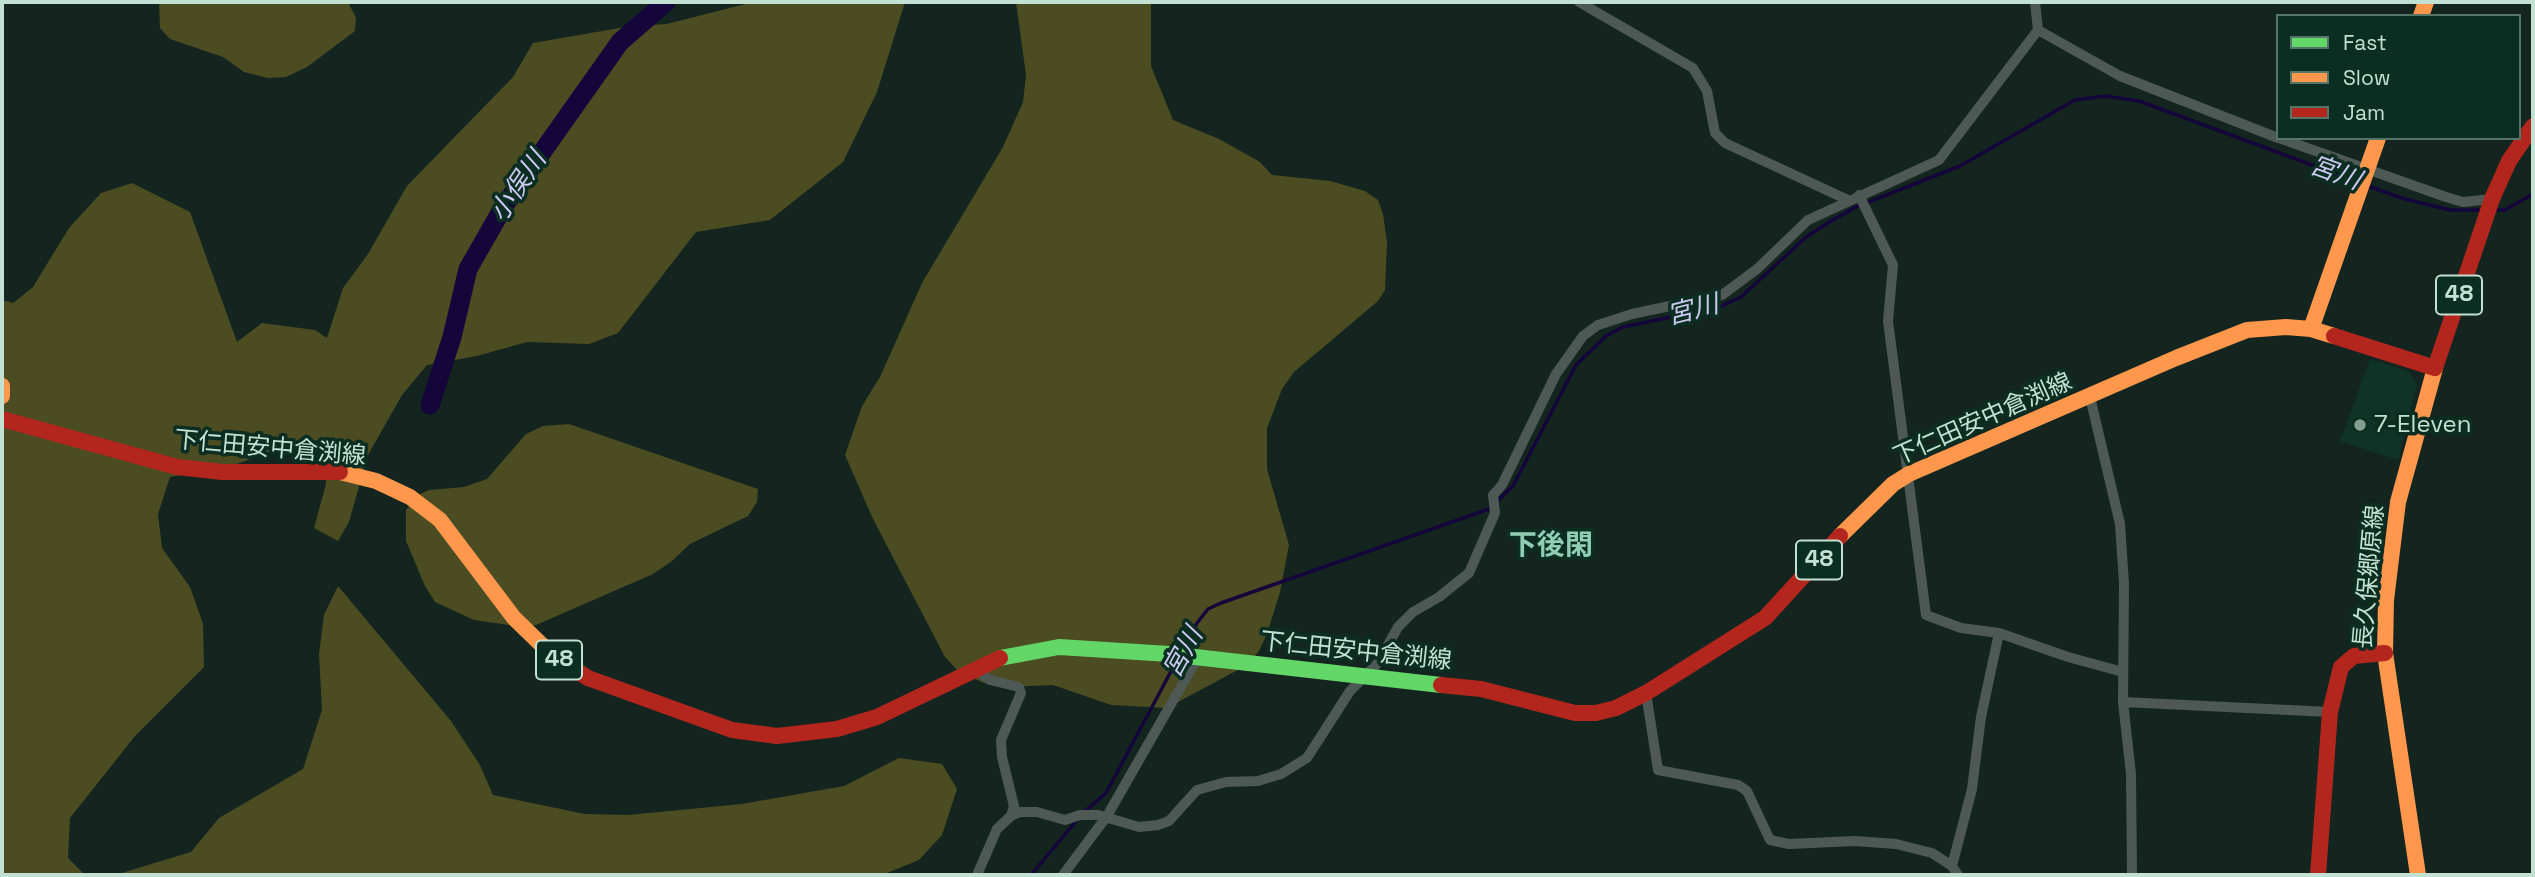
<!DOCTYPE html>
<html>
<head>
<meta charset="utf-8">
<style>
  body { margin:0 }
  #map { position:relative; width:2535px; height:877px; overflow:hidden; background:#14251f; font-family:"Space Grotesk",sans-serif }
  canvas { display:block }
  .frame { position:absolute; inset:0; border:4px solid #c3e1d3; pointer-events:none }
  .legend { position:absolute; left:2276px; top:14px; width:245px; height:126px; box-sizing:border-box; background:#0c2d21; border:2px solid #557568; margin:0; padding:9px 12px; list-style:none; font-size:21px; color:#c3e1d3 }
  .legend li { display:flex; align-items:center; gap:14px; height:35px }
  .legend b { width:35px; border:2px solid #557568 }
</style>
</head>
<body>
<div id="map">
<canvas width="2535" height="877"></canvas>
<div class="frame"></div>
<ul class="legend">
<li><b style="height:9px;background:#63d668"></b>Fast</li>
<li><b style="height:9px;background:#ff974d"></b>Slow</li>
<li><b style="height:9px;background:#b3261e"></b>Jam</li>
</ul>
</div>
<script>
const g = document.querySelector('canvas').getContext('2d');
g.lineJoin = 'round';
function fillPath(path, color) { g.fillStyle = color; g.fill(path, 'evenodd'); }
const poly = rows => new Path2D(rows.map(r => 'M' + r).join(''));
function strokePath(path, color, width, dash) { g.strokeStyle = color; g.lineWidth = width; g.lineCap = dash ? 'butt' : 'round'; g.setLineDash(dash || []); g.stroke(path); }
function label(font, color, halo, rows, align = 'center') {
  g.font = font + ' "Space Grotesk","Noto Sans JP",sans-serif'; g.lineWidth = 7; g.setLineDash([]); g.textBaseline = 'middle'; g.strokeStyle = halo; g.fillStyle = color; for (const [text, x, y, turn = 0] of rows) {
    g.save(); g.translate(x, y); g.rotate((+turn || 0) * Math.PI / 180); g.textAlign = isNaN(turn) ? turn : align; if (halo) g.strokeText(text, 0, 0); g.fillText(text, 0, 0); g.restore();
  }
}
const built = poly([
  [2370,359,2409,372,2417,385,2398,460,2340,441]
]);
const green = poly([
  [159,2,348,2,356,18,355,31,307,67,286,77,268,78,244,72,223,57,170,39,160,28],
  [753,2,905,2,877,92,843,162,770,220,696,232,618,333,589,344,527,342,477,356,427,365,402,395,368,455,349,522,338,541,314,528,326,484,325,439,293,444,234,465,170,477,158,514,162,548,190,587,203,624,204,667,135,736,70,818,68,858,83,873,115,875,2,875,2,300,13,303,33,287,69,228,101,193,132,183,190,212,237,342,262,323,315,330,327,338,343,288,368,254,407,186,513,77,533,43,631,26,667,24],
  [1016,2,1151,2,1151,66,1173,120,1219,139,1260,162,1272,175,1330,181,1365,191,1378,200,1383,214,1387,242,1385,290,1378,301,1294,372,1282,389,1267,428,1267,469,1289,545,1280,592,1267,634,1259,651,1247,665,1167,708,1111,705,1053,685,1008,687,984,683,959,672,945,657,873,519,845,455,862,406,880,377,922,283,1003,147,1023,102,1026,75],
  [569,424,758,489,757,502,748,516,690,544,672,561,653,574,536,625,515,626,474,620,435,602,425,586,406,541,406,510,418,495,429,490,464,487,487,479,526,434,543,426],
  [338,586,451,721,480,765,493,795,585,814,628,815,742,804,844,786,899,758,942,764,957,789,942,835,919,860,882,875,115,875,191,852,219,818,303,769,322,710,319,654,324,615]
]);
const stream = poly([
  [2365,185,2405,199,2450,210,2484,210],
  [2495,210,2505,210,2533,194],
  [1183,649,1197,623,1208,609,1221,603,1489,509,1513,486,1576,365,1606,336,1623,327,1719,307,1741,297,1805,238,1831,221,1856,207,1960,166,2075,100,2105,96,2139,101,2358,182],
  [1084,812,1106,793,1176,662],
  [1031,875,1077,820]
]);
const river = poly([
  [430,405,452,337,468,269,504,206,620,42,666,2]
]);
const street = poly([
  [1579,2,1693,68,1707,91,1715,133,1725,143,1848,200],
  [2038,30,2120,76,2278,138],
  [2279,138,2446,197,2463,202,2492,199],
  [1859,195,1893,265,1888,321,1926,615,1961,628,1999,633,2068,657,2123,672],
  [2090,397,2120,524,2124,584,2123,702,2131,774,2132,875],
  [977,670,990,680,1019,687,1021,693,1001,740,1002,757,1014,806,1011,816,997,829,977,875],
  [1646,693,1658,770,1738,785,1747,791,1770,840,1789,844,1855,841,1896,844,1932,853,1952,866,1958,875],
  [2123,702,2330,712],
  [1011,816,1020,812,1037,812,1065,820,1080,815,1098,815,1139,827,1158,825,1169,821,1197,790,1226,782,1258,781,1281,774,1307,758,1350,691,1378,663,1398,627,1413,612,1439,597,1469,573,1495,513,1493,495,1502,485,1556,374,1583,336,1598,325,1632,314,1722,295,1757,269,1808,220,1939,160,2038,30,2035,2],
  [1952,866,1972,789,1981,717,1999,633],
  [1063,875,1107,816,1198,657]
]);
const fast = poly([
  [1000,658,1059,647,1169,654,1441,685]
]);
const slow = poly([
  [2421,16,2426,2],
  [2311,329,2378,138],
  [2,386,2,396],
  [340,472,376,481,410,497,440,520,514,618,551,654,568,665],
  [1840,536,1893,484,1909,474,2176,358,2247,330,2286,327,2311,329,2334,336],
  [2418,875,2385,653,2386,600,2398,502,2435,368]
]);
const jam = poly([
  [2334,336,2435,368,2492,199,2509,161,2533,126],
  [2,419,177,467,222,472,340,472],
  [568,665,588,678,732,730,777,736,837,729,877,717,1000,658],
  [1441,685,1481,689,1575,713,1596,713,1616,708,1646,693,1765,618,1840,536],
  [2318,875,2330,712,2341,667,2354,656,2385,653]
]);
const markers = [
  [2360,425,7,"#869f94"]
];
const shields = [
  [2459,295,46],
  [1819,560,46],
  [559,660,46]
];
const shieldNames = [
  ["48",2459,295],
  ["48",1819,560],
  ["48",559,660]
];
const streetNames = [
  ["下仁田安中倉渕線",1983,420,-24],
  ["下仁田安中倉渕線",270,449,5],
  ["長久保郷原線",2370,577,-85],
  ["下仁田安中倉渕線",1356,652,6]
];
const poiNames = [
  ["7-Eleven",2374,425]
];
const waterNames = [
  ["宮川",2335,174,20],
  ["小俣川",519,187,-56],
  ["宮川",1693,311,-14],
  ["宮川",1184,653,-61]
];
const quarterNames = [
  ["下後閑",1551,546]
];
fillPath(built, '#0f3326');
fillPath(green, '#4b4c22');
strokePath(stream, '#14053a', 3.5);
strokePath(river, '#14053a', 19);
strokePath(street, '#4e5855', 10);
strokePath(fast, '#63d668', 16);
strokePath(slow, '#ff974d', 16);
strokePath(jam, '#b3261e', 16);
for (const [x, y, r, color] of markers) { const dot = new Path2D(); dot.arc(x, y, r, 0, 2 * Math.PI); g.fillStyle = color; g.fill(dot); strokePath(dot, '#0c2d21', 2.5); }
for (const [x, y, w] of shields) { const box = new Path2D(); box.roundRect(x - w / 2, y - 19.5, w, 39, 5); g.fillStyle = '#0c2d21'; g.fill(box); strokePath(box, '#c3e1d3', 2); }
label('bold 23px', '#c3e1d3', null, shieldNames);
label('24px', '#c3e1d3', '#0c2d21', streetNames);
label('24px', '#c3e1d3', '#0c2d21', poiNames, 'left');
label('italic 26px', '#cbc9f0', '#0c2d21', waterNames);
label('bold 28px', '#90ceb4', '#0c2d21', quarterNames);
</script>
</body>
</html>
